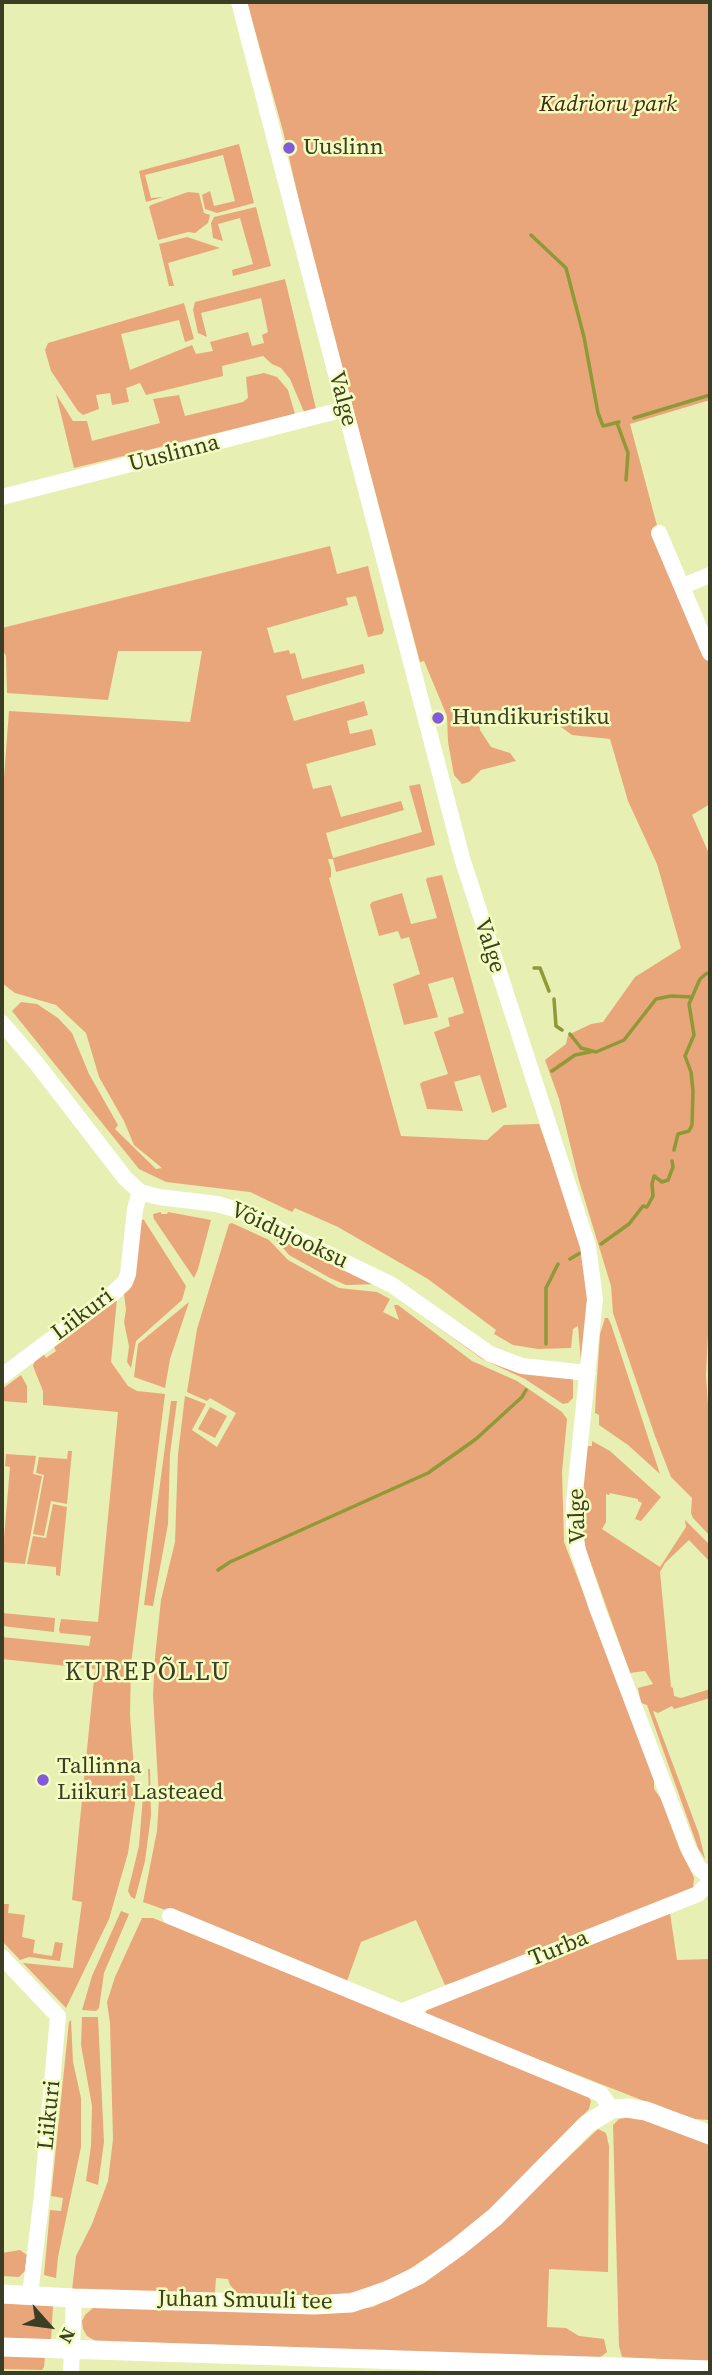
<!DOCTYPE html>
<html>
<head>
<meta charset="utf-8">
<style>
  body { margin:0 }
  #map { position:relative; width:712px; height:2375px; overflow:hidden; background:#e7efb3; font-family:"Source Serif 4",serif }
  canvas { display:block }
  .frame { position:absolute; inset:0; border:4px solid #3b3e25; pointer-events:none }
  .north { position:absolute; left:14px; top:2291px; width:70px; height:70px; -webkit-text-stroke:5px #f4fdc0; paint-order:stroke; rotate:118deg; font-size:19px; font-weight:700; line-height:28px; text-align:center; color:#3b3e25 }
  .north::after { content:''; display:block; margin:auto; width:24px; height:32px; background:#3b3e25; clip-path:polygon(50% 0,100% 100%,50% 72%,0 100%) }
</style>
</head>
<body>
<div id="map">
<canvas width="712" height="2375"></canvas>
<div class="frame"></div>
<div class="north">N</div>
</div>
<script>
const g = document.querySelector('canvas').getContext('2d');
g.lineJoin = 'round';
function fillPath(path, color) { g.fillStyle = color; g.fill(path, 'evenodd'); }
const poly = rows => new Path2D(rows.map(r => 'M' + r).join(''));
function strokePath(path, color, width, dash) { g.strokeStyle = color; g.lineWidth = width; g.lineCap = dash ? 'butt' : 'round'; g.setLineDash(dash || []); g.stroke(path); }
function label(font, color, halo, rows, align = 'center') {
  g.font = font + ' "Source Serif 4",serif'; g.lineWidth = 5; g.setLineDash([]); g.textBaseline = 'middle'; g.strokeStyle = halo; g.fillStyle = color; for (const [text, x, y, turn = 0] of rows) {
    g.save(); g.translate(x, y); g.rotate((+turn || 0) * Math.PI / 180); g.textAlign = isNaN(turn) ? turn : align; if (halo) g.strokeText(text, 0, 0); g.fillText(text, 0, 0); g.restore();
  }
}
const green = poly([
  [247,2,710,2,710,400,630,424,659,533,710,653,710,804,692,815,710,856,710,1293,706,1375,710,1434,710,1536,693,1518,691,1513,692,1498,671,1477,655,1436,613,1313,611,1286,579,1181,559,1099,545,1060,566,1044,568,1035,591,1024,603,1022,635,977,681,948,657,864,628,801,610,739,572,735,549,718,518,717,497,710,478,712,480,730,491,747,510,753,516,761,481,770,469,782,462,784,454,775,448,742,447,716,424,661,420,662,302,214,283,131],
  [239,144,254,203,217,213,205,209,202,195,210,191,214,206,235,201,223,155,145,175,151,198,163,197,146,202,139,171],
  [188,192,199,193,204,213,210,215,208,223,195,233,188,232,158,240,149,207,151,205],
  [256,207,271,266,233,276,232,270,253,264,240,218,218,224,223,241,213,238,211,223,214,217],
  [187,237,220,248,168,263,174,286,169,286,159,244],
  [285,279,316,409,304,412,290,379,281,368,272,364,263,356,222,366,223,376,146,395,140,383,126,388,129,402,112,405,110,393,96,395,99,409,83,415,78,411,51,371,45,350,48,343,184,303,194,339,185,342,179,320,121,334,130,370,192,345,196,354,213,351,210,342,248,332,252,346,264,343,262,335,268,332,261,298,201,313,207,337,198,333,193,310,195,302],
  [264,373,277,377,288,390,295,414,74,468,56,394,73,421,87,421,92,441,160,423,153,399,179,395,185,416,243,402,248,398,246,377],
  [330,546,337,574,368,566,384,630,382,634,368,637,356,596,346,598,348,605,267,628,274,653,289,650,290,654,295,653,302,679,363,664,365,673,286,696,294,721,364,701,368,715,347,721,350,734,372,729,376,745,306,764,313,789,331,785,341,817,401,801,404,810,326,833,333,858,422,832,409,786,420,784,435,845,336,872,333,859,328,859,331,869,331,877,329,878,401,1136,487,1140,504,1125,539,1124,582,1245,588,1275,585,1353,581,1363,578,1326,573,1329,571,1348,538,1349,513,1345,494,1334,496,1330,428,1279,338,1227,295,1208,292,1212,250,1192,166,1182,139,1169,12,1011,21,1002,37,1004,58,1018,72,1033,89,1074,118,1125,115,1129,156,1169,162,1168,134,1145,124,1121,99,1077,86,1033,56,1005,15,993,2,983,2,804,9,711,190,722,202,651,118,651,108,700,7,693,6,656,2,648,2,628],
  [442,875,507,1107,492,1113,480,1075,454,1082,463,1111,427,1109,420,1084,422,1082,448,1074,434,1032,450,1026,448,1018,464,1013,453,977,428,984,438,1017,404,1025,393,984,420,974,409,937,401,939,398,931,379,936,370,905,372,902,402,893,411,924,437,918,426,880,427,878],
  [161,1212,161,1214,167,1214,168,1212,211,1220,198,1269,194,1278,154,1219,153,1214],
  [140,1219,144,1220,186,1286,182,1300,136,1341,131,1368,127,1362,129,1346,124,1322,126,1310,124,1294,129,1290,133,1281],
  [232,1223,269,1240,288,1260,339,1288,377,1292,390,1299,383,1312,399,1320,394,1305,398,1305,472,1361,517,1381,562,1412,567,1419,562,1472,564,1542,654,1777,654,1789,664,1803,694,1878,693,1888,494,1969,445,1985,416,1920,361,1942,347,1981,242,1937,143,1902,157,1831,159,1799,153,1695,155,1657,161,1600,175,1542,178,1454,185,1396,206,1404,192,1430,217,1447,236,1413,210,1398,207,1401,187,1392,197,1329,229,1224],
  [272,1235,379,1284,346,1285,330,1278,289,1255],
  [117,1299,111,1362,128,1386,137,1391,165,1394,131,1664,130,1715,136,1796,128,1853,109,1919,66,2008,23,1963,73,1968,82,1902,72,1900,95,1669,2,1659,2,1637,89,1646,91,1636,60,1633,59,1630,61,1619,98,1622,118,1412,43,1405,43,1391,33,1366,36,1357,43,1353,46,1358,56,1351,53,1345],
  [399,1299,459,1339,573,1379,573,1398,568,1403,563,1404,525,1379,482,1359],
  [189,1302,170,1359,165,1388,134,1377,138,1344],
  [605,1318,608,1318,611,1324,660,1474,628,1445,599,1425,599,1415,595,1413,596,1394,600,1334],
  [21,1375,27,1386,27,1403,2,1401,2,1389],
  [171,1401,177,1401,170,1454,168,1524,153,1606,144,1605],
  [210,1407,227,1416,215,1438,198,1429],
  [592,1441,610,1451,661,1497,641,1521,635,1519,642,1503,638,1501,638,1499,610,1493,609,1495,606,1494,606,1522,602,1529,660,1567,686,1527,685,1520,710,1545,710,1562,689,1540,665,1563,660,1572,671,1687,673,1688,674,1696,681,1698,710,1689,710,1698,674,1709,672,1706,658,1713,653,1711,699,1834,705,1859,698,1848,647,1705,641,1703,638,1688,653,1684,645,1671,630,1673,584,1544,580,1518,586,1446,592,1446],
  [68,1451,72,1451,67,1504,51,1501,44,1536,33,1534,44,1475,36,1473,39,1457,67,1459],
  [6,1454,36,1456,33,1474,42,1476,25,1564,2,1562,10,1467,5,1466],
  [53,1504,67,1507,60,1576,56,1575,56,1567,27,1564,33,1536,46,1538],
  [2,1613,55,1618,54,1632,2,1626],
  [148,1769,150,1769,151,1815,145,1861,135,1899,131,1897,128,1891,139,1846,143,1796,149,1796],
  [2,1904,9,1904,8,1913,25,1915,22,1937,35,1940,33,1953,52,1956,55,1942,63,1943,60,1961,29,1957,20,1960,2,1941],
  [121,1911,129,1914,104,1973,99,2008,96,2011,82,2010,92,1976],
  [670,1913,677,1960,710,1959,710,2117,708,2120,695,2119,667,2110,425,2015,428,2005],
  [142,1918,153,1918,588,2096,591,2101,589,2109,507,2198,443,2247,402,2274,359,2292,311,2296,238,2294,230,2285,228,2279,216,2278,215,2293,72,2290,76,2256,92,2224,108,2181,113,2139,110,2023,107,2002,115,1977],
  [82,2017,98,2017,104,2142,98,2185,86,2181,91,2146,92,2106,81,2045],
  [71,2020,73,2062,81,2098,81,2147,58,2257,56,2278,44,2275,50,2210,61,2211,63,2198,51,2196,69,2022],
  [630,2117,649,2119,710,2144,710,2362,622,2357,619,2346,613,2125,619,2119],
  [598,2129,606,2133,609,2146,608,2272,549,2269,547,2327,566,2328,579,2336,604,2339,607,2352,602,2356,597,2358,97,2342,87,2336,83,2329,82,2321,85,2315,94,2307,337,2313,373,2307,418,2285,478,2243],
  [20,2250,27,2255,25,2271,19,2277,2,2276,2,2253],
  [2,2303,53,2306,51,2339,2,2339],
  [2,2354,45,2357,44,2367,42,2370,2,2369]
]);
const stream = poly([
  [531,235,566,268,584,337,598,413,603,426,619,422],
  [634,418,710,395],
  [617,423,628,453,626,480],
  [534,968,540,968,549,991],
  [554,999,556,1026,562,1030],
  [570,1034,581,1048,596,1052,624,1040,656,999,671,996,691,997],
  [552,1071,575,1055,590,1052],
  [674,1150,678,1134,689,1131,692,1125,693,1091,691,1072,685,1056,694,1035,689,1004,700,979,707,973,710,974],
  [601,1244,629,1224,643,1206,647,1207,653,1196,652,1184,654,1176,662,1182,668,1180,673,1167,672,1161],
  [570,1259,580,1253],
  [546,1344,546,1288,558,1264],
  [218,1570,230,1562,428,1473,476,1439,522,1397,526,1390]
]);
const minor = poly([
  [239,2,462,858,588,1246,595,1299,574,1502,574,1527,578,1551,597,1608,688,1848,698,1867,710,1877],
  [2,497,345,409],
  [659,533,710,653],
  [683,586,710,575],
  [2,1023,37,1064,125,1178,140,1192,159,1197,217,1204,238,1210,392,1285,490,1354,522,1366,588,1373],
  [2,1376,112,1294,125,1282,128,1274,135,1209,140,1192],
  [170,1916,601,2094,612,2109],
  [2,1957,58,2016,42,2195,30,2295],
  [403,2011,698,1894,710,1882],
  [71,2373,74,2298]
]);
const major = poly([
  [2,2294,74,2298,314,2305,351,2303,386,2291,419,2275,458,2247,495,2217,587,2124,612,2109,627,2108,646,2111,710,2135],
  [2,2347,710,2370]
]);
const markers = [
  [289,148,7,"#815cd6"],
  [438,718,7,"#815cd6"],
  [43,1780,7,"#815cd6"]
];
const parkNames = [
  ["Kadrioru park",608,105]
];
const poiNames = [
  ["Uuslinn",303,148],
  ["Hundikuristiku",452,718],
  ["Tallinna",57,1767],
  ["Liikuri Lasteaed",57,1793]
];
const streetNames = [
  ["Valge",342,399,75],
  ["Uuslinna",174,454,-14],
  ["Valge",489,946,72],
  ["Võidujooksu",289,1236,25],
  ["Liikuri",83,1315,-37],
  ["Valge",578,1516,-92],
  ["Turba",559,1949,-22],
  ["Liikuri",50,2115,-84],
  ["Juhan Smuuli tee",245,2301,1]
];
const quarterNames = [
  ["KUREPÕLLU",148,1673]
];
fillPath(green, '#e9a67a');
strokePath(stream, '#8f9937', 3.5);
strokePath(minor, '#fff', 16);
strokePath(major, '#fff', 19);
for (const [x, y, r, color] of markers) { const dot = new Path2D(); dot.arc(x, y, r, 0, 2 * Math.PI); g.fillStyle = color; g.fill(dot); strokePath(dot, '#f4fdc0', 2.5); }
label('italic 23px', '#482810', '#f4fdc0', parkNames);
label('23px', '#3b3e25', '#f4fdc0', poiNames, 'left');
label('23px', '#3b3e25', '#f4fdc0', streetNames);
g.letterSpacing = '2px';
label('26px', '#3b3e25', '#f4fdc0', quarterNames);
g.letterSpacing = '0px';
</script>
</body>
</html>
